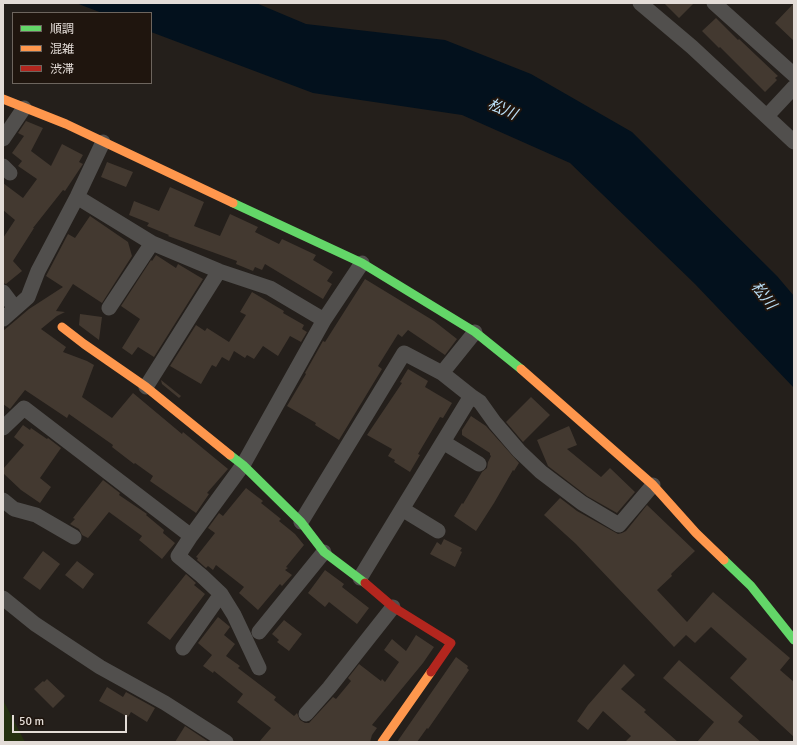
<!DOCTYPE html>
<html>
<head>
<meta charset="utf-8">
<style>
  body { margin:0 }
  #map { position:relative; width:797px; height:745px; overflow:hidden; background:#241f1b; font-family:Signika,"Noto Sans JP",sans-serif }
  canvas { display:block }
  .frame { position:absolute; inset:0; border:4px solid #e3dcd7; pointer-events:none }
  .legend { position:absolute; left:12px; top:12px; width:140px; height:72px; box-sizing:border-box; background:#1f150e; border:1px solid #6d655e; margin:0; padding:5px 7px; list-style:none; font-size:12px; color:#e3dcd7 }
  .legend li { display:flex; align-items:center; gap:8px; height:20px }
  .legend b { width:20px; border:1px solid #6d655e }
  .scale { position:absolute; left:12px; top:715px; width:115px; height:18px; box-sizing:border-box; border:2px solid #e3dcd7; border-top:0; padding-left:5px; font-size:12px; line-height:14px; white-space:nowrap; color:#e3dcd7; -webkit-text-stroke:3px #1f150e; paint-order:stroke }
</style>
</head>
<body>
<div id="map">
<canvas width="797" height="745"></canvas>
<div class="frame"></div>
<ul class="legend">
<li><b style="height:5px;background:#63d668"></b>順調</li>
<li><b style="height:5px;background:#ff974d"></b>混雑</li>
<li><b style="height:5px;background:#b3261e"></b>渋滞</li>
</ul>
<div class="scale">50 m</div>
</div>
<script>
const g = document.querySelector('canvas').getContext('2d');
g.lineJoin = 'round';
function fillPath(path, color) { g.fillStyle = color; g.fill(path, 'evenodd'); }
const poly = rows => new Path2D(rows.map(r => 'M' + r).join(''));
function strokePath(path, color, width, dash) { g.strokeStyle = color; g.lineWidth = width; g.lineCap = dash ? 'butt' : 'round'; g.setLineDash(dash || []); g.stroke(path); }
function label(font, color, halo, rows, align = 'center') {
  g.font = font + ' Signika,"Noto Sans JP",sans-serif'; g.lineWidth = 4; g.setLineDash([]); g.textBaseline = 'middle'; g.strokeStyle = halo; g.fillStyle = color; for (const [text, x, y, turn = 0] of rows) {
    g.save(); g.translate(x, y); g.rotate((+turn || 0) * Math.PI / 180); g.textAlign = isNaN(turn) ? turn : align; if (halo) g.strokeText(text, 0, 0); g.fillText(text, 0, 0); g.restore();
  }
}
const green = poly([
  [3,700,25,742,3,742]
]);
const water = poly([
  [76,3,256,3,306,24,445,40,531,74,632,132,777,276,794,296,794,388,695,284,570,163,462,115,313,93,151,32,151,13,102,13]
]);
const building = poly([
  [664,3,694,3,679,18],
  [794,3,794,41,775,23],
  [716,18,738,40,739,39,778,76,775,78,777,80,765,92,720,47,719,48,702,31],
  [26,121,43,128,31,151,51,166,62,144,83,155,79,162,83,164,65,191,63,190,33,228,34,228,13,261,22,271,6,284,3,283,3,238,15,220,3,210,3,183,23,198,37,179,18,166,22,161,12,153,24,136,18,133],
  [107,162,133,172,126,187,101,177],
  [170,187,204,202,194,226,199,228,220,236,230,214,258,227,255,232,279,244,282,239,316,255,313,260,333,272,327,281,332,284,323,299,265,264,262,270,255,267,253,271,236,264,237,261,168,236,169,235,147,226,149,223,129,215,134,201,159,211],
  [90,216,128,242,132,256,102,303,73,284,56,311,65,312,57,316,41,329,66,347,63,352,87,361,94,365,82,397,112,418,133,393,182,434,183,432,228,469,207,493,209,494,196,513,150,481,153,476,135,463,134,464,112,447,113,445,69,414,67,418,25,390,10,409,3,404,3,331,29,309,63,287,46,276,68,234,75,238],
  [156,255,176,268,178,264,203,279,154,357,138,347,132,355,122,348,140,319,121,306,151,260,152,261],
  [365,279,434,321,457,339,445,355,408,330,402,337,398,334,378,366,382,369,339,440,315,425,316,423,287,406,306,374,305,373,323,341,325,342],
  [252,292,284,311,283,313,304,325,302,329,307,332,301,342,290,336,278,356,263,346,254,359,247,355,245,358,234,351,229,361,222,357,216,367,212,365,201,384,170,366,196,325,205,331,207,328,229,342,246,315,240,312],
  [80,314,102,317,99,340,79,325],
  [408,369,428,381,425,387,452,403,443,418,440,417,418,454,420,455,410,472,394,462,395,460,388,456,392,449,367,435,402,383,400,382],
  [161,380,181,396,179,398,162,384],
  [531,397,550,415,523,442,506,422],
  [471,416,486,426,519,463,514,471,513,470,494,503,476,531,454,516,462,503,463,504,482,472,487,468,488,462,491,456,490,455,490,453,462,435,462,430],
  [23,425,30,430,31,428,47,439,48,438,61,448,40,478,51,487,40,503,21,490,3,473,3,469,24,445,14,437],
  [569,426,577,445,567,449,601,477,610,468,635,492,617,513,587,496,548,466,537,440],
  [103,480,120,493,119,495,147,514,146,515,164,530,163,533,175,543,162,559,139,540,142,536,109,512,88,538,82,535,79,529,70,524,75,519,73,518],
  [246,488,263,501,261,503,281,519,279,521,295,534,304,545,286,567,288,568,285,570,292,575,282,586,280,584,258,610,239,593,244,587,216,565,213,570,208,566,206,568,197,560,198,558,196,557,215,533,208,528,219,513,223,516],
  [560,498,577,511,618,534,622,533,626,531,647,505,695,551,671,574,672,576,657,590,687,622,713,592,790,658,780,670,794,682,794,737,730,678,747,659,711,627,695,643,686,635,674,647,576,544,544,515],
  [444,539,462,548,460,551,462,552,455,567,430,554,437,542,441,545],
  [43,551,60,564,40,590,23,578],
  [77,561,94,574,83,589,65,575],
  [325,570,344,584,342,587,369,608,357,624,329,602,325,607,308,593],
  [186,574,196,583,194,585,205,594,170,640,147,623],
  [218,617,229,626,230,627,224,635,235,644,226,656,240,666,238,668,276,697,274,700,294,716,297,713,300,720,305,723,309,723,333,697,336,699,351,681,348,678,359,664,381,681,382,679,385,682,399,662,384,650,392,639,406,651,416,635,434,647,423,663,372,725,377,728,372,735,370,742,259,742,271,728,237,702,243,694,214,671,213,673,203,666,212,655,198,643],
  [284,620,302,634,289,651,277,642,279,640,272,634],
  [456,657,468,666,467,668,469,670,428,729,427,728,417,742,397,742],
  [679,660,743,716,738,722,761,742,697,742,714,722,663,678],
  [624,664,635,675,621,689,646,710,644,712,678,742,625,742,631,736,603,711,588,730,577,721,588,705],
  [47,679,65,696,53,708,34,689,43,681,44,682],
  [107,687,123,697,126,692,155,708,147,722,131,712,128,717,99,701],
  [185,726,209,742,175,742]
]);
const street = poly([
  [640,3,692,47,794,142],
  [714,3,794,75],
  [767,116,794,87],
  [3,139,24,108],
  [3,166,10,173],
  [77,197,152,243,219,271,270,288,324,320],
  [3,292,15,308],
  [109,308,152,243],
  [3,319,28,297,38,271,77,197,103,142],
  [146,387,219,271],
  [471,396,480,402,495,423,519,451,541,472,582,503,619,525,653,485],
  [3,428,24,408,191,536],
  [443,442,479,464],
  [3,500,14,509,36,515,74,537],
  [402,509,438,531],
  [301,522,404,353,442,373,475,332],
  [360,578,471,396,442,373],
  [3,598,35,624,100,667,165,703,226,742],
  [259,632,324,552],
  [183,648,221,594],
  [259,668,234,615,221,594,202,576,178,556,191,536,243,465,324,320,362,263],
  [306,714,329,688,393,607]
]);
const fast = poly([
  [233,203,362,263,475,332,521,369],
  [230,455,243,465,301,522,324,552,365,583],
  [724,560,751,586,794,640]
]);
const slow = poly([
  [3,99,66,124,233,203],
  [62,327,84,344,146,387,230,455],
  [521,369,653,485,696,533,724,560],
  [382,742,431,672]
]);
const jam = poly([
  [365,583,393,607,451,643,431,672]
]);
const waterNames = [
  ["松川",502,110,24],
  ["松川",763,296,52]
];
fillPath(green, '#253110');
fillPath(water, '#03111d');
fillPath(building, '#433930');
strokePath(street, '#514f4d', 15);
strokePath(fast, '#63d668', 9);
strokePath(slow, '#ff974d', 9);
strokePath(jam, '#b3261e', 9);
label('italic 15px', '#bbe0f8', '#1f150e', waterNames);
</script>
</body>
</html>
